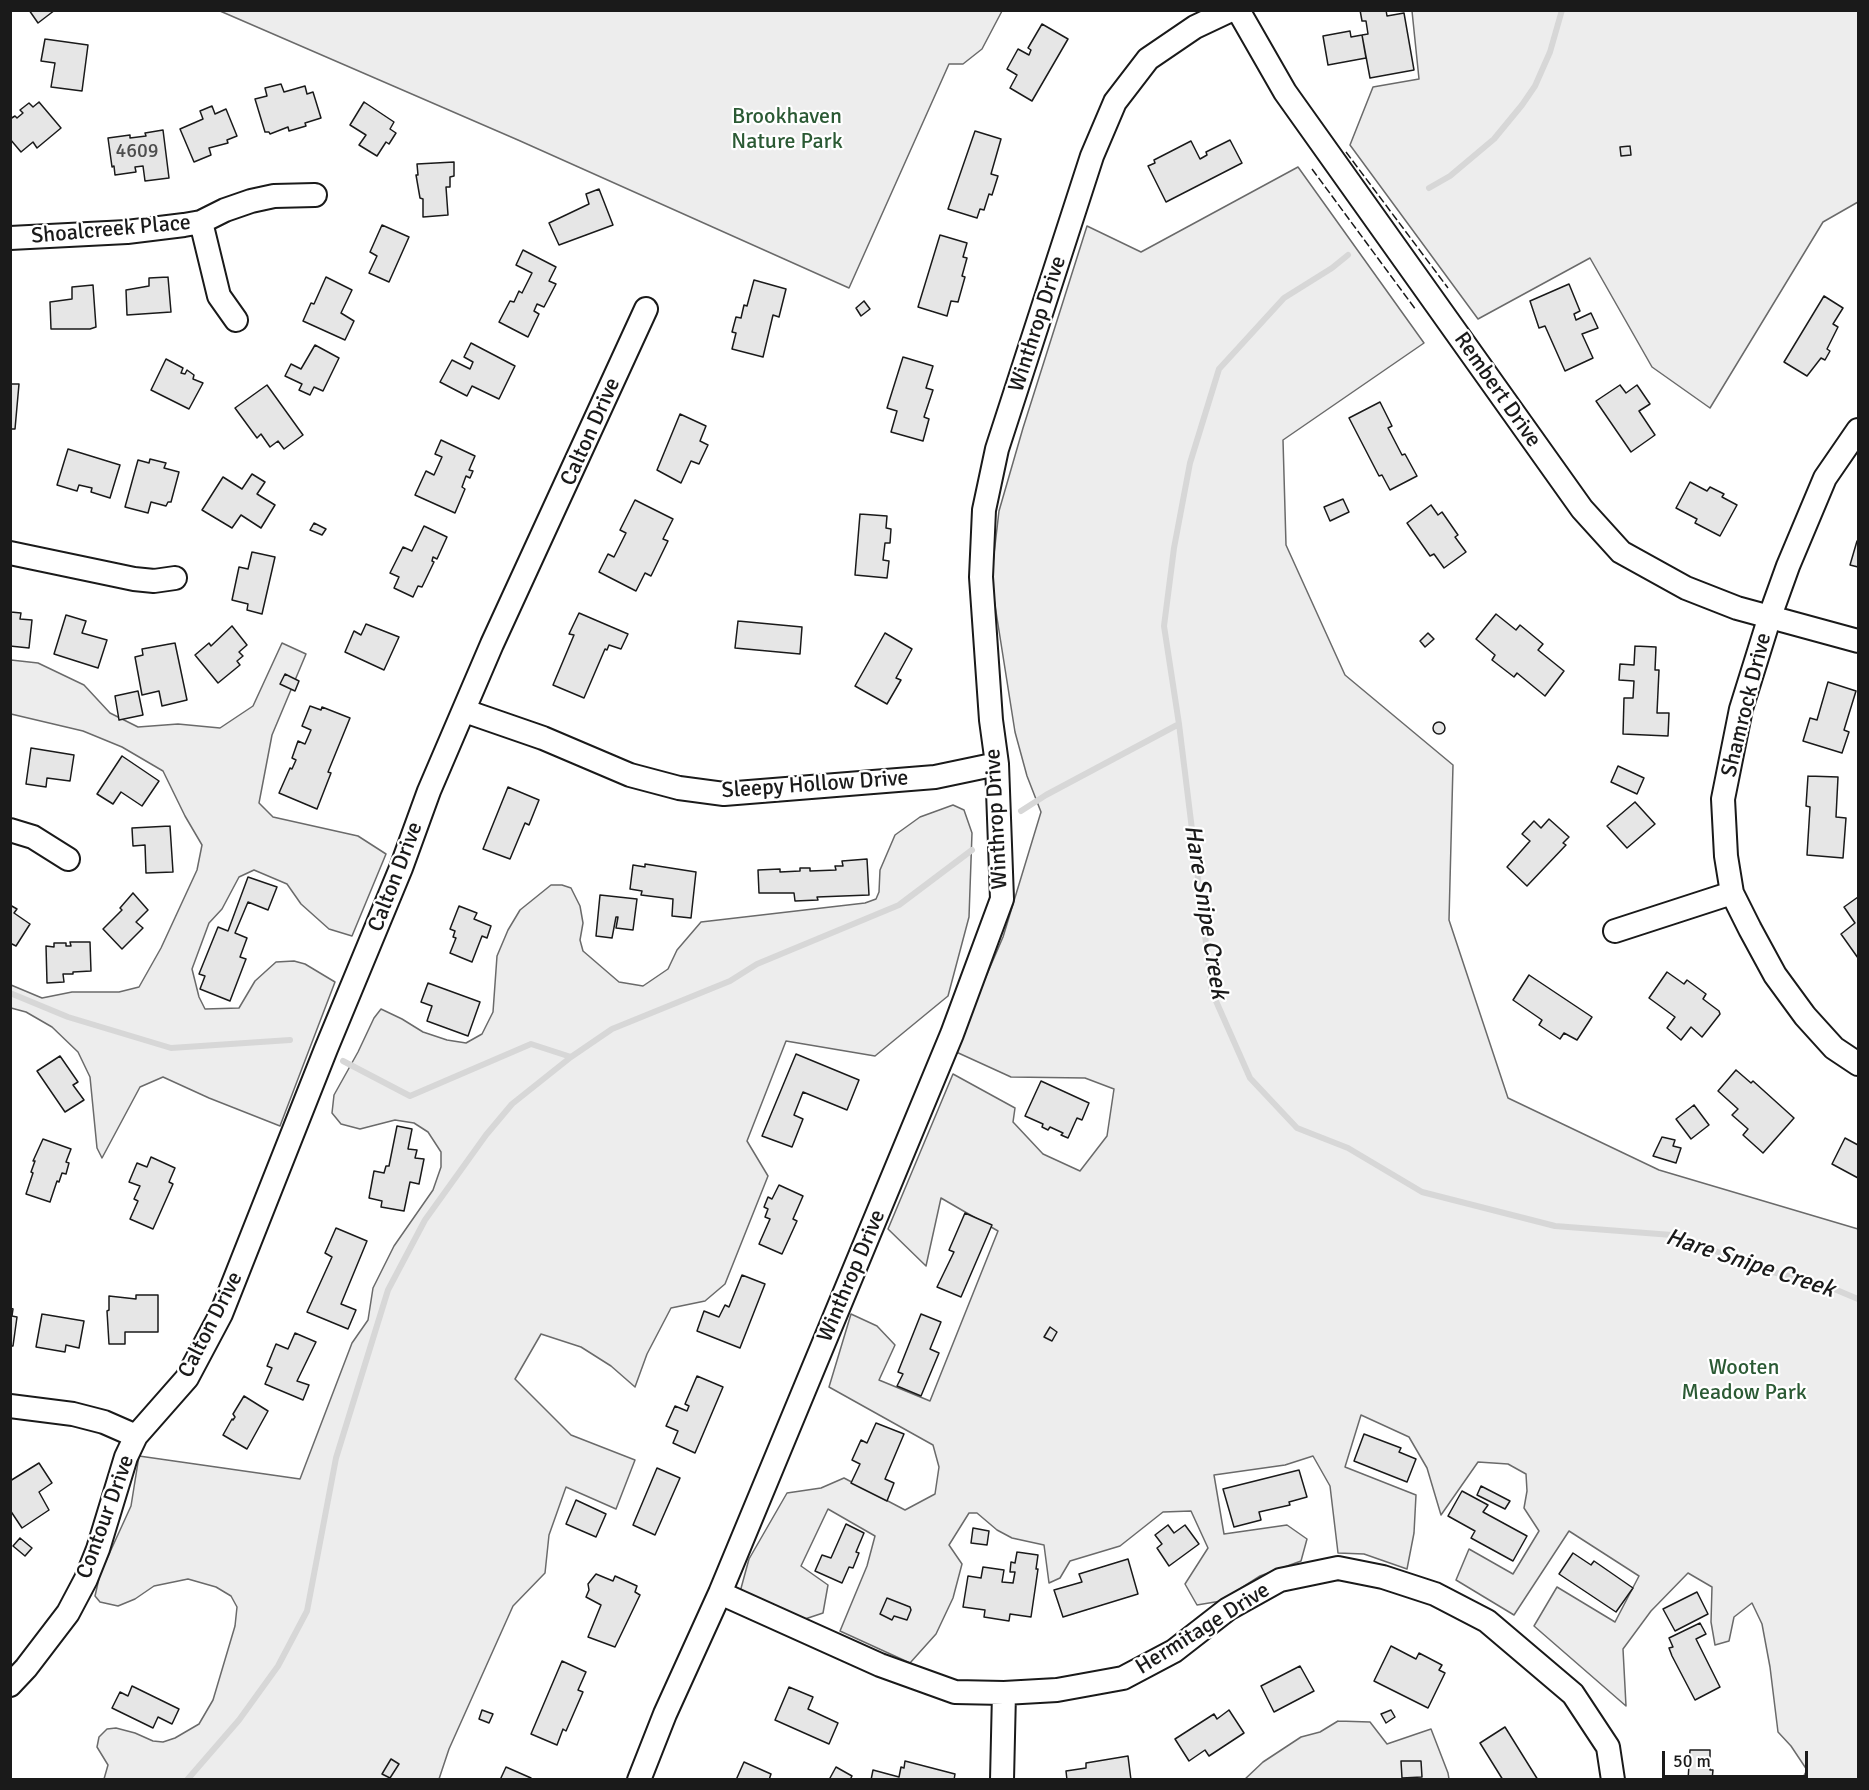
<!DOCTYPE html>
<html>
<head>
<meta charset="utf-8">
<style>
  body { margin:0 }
  #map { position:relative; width:1869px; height:1790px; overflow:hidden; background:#fff; font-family:Signika,sans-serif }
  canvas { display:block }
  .frame { position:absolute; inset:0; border:12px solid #1a1a1a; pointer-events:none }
  .scale { position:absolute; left:1662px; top:1751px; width:146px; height:27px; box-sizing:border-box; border:3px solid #1a1a1a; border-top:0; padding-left:8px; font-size:18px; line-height:21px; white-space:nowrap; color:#1a1a1a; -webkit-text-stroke:4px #fff; paint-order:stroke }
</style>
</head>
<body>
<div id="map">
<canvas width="1869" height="1790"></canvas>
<div class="frame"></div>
<div class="scale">50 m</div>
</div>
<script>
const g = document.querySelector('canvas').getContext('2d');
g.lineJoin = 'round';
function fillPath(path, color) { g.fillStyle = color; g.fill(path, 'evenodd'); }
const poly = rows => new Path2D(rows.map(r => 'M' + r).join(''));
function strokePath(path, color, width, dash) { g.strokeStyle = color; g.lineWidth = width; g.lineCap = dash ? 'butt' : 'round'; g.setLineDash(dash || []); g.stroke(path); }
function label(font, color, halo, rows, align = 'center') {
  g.font = font + ' Signika,sans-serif'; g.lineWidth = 4.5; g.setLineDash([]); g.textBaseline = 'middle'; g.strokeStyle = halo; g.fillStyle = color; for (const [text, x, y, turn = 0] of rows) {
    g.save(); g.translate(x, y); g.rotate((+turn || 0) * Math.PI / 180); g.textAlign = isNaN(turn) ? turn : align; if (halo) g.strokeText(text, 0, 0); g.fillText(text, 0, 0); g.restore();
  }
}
const built = poly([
  [220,11,1002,11,982,49,963,64,949,64,849,288,518,140,220,11],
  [1412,11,1858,11,1858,202,1823,222,1710,408,1652,367,1590,258,1478,319,1350,145,1373,87,1419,79,1412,11],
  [1298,167,1424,343,1283,440,1286,545,1345,675,1453,765,1449,920,1508,1098,1659,1170,1858,1229,1858,1779,1802,1779,1807,1770,1791,1746,1778,1732,1770,1667,1762,1624,1752,1603,1734,1617,1729,1641,1715,1645,1711,1622,1712,1587,1688,1573,1651,1611,1623,1649,1626,1706,1534,1626,1557,1587,1615,1622,1639,1576,1569,1531,1514,1615,1456,1580,1469,1549,1513,1574,1539,1531,1524,1508,1527,1491,1526,1474,1508,1464,1478,1462,1441,1515,1427,1468,1409,1437,1361,1415,1345,1467,1416,1495,1414,1533,1407,1569,1364,1554,1338,1553,1330,1486,1313,1456,1285,1465,1214,1475,1224,1534,1287,1525,1307,1539,1301,1561,1260,1576,1221,1601,1197,1605,1185,1584,1208,1548,1191,1511,1163,1512,1120,1546,1070,1561,1060,1578,1049,1583,1044,1545,1012,1538,997,1530,977,1513,969,1513,949,1545,962,1564,953,1598,936,1634,910,1663,840,1631,867,1566,875,1536,828,1509,801,1566,828,1585,823,1613,805,1619,740,1592,749,1559,787,1493,821,1488,844,1478,905,1510,935,1494,939,1467,933,1445,829,1387,851,1314,877,1326,895,1345,879,1380,930,1401,998,1231,941,1198,926,1266,888,1229,953,1074,1015,1108,1013,1122,1043,1154,1080,1171,1107,1136,1114,1089,1085,1078,1011,1077,954,1051,1003,937,1041,812,1027,776,1015,732,991,580,999,511,1023,428,1087,226,1141,252,1298,167],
  [282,643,306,654,272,735,259,803,273,817,358,836,386,854,352,936,329,929,301,904,287,884,254,870,239,877,222,909,209,923,192,969,199,997,205,1009,239,1008,255,981,276,962,294,961,305,964,335,982,280,1126,209,1098,163,1077,140,1087,102,1158,97,1148,90,1077,78,1052,52,1027,26,1012,11,1008,11,985,42,998,72,992,119,992,139,987,161,948,197,870,202,845,185,816,163,771,122,747,83,731,11,714,11,660,38,663,84,685,110,713,138,727,178,724,220,728,253,706,282,643],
  [953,805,964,810,972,833,969,917,948,996,875,1056,786,1041,747,1141,768,1176,725,1284,705,1301,671,1308,647,1354,635,1387,611,1366,581,1347,541,1334,515,1379,571,1435,635,1460,616,1509,566,1487,549,1535,545,1573,513,1606,449,1749,439,1779,104,1779,108,1765,97,1747,99,1737,107,1729,116,1728,135,1733,153,1741,163,1742,175,1738,199,1724,213,1700,235,1626,237,1607,231,1596,216,1587,188,1579,154,1586,135,1599,118,1606,100,1602,95,1596,100,1574,131,1506,139,1456,300,1479,352,1343,368,1320,373,1288,394,1246,433,1190,441,1167,441,1152,428,1132,414,1123,395,1120,360,1129,341,1124,332,1113,334,1095,358,1052,374,1018,381,1009,402,1019,423,1032,447,1040,466,1043,482,1034,493,1012,497,956,508,930,520,910,551,885,562,885,571,888,580,906,583,923,580,940,583,951,619,982,643,986,668,969,677,950,701,922,865,903,876,899,879,892,880,870,895,835,920,817,953,805],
  [1338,1721,1370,1722,1387,1744,1431,1729,1448,1773,1449,1779,1244,1780,1263,1762,1301,1737,1320,1732,1338,1721]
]);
const stream = poly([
  [1429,188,1450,176,1494,139,1522,105,1535,86,1550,52,1562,10],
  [1348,255,1332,268,1284,298,1219,369,1190,463,1174,548,1164,626,1179,724,1212,992,1250,1078,1297,1128,1348,1148,1422,1192,1555,1226,1672,1235,1769,1271,1827,1286,1858,1299],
  [1021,811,1046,795,1179,724],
  [10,993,68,1017,171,1048,290,1040],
  [343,1061,410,1096,531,1044,571,1057],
  [187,1780,239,1720,278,1666,307,1611,336,1458,388,1290,425,1220,486,1135,512,1104,571,1057,612,1029,730,981,757,964,899,905,972,850]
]);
const building = poly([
  [29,10,55,10,38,23,29,10],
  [1360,10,1386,10,1387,16,1404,13,1414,70,1370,78,1362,35,1368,34,1366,21,1362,21,1360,10],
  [1042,24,1068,39,1032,101,1010,88,1017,75,1007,69,1018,49,1029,55,1031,50,1028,48,1042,24],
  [1350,31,1351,37,1362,35,1366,58,1328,65,1323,36,1350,31],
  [45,39,88,45,82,91,51,87,55,63,41,61,45,39],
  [281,84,284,92,305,86,307,94,313,92,321,118,305,123,306,126,289,131,288,127,270,134,269,132,265,132,255,99,267,96,265,88,281,84],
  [39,102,61,128,37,148,33,142,21,152,10,139,10,119,15,116,17,118,23,113,20,110,29,103,33,107,39,102],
  [364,102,394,122,390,129,396,133,389,144,386,142,377,156,359,145,366,135,350,125,364,102],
  [212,106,215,114,226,109,237,136,227,140,228,143,209,148,211,155,194,162,180,129,203,119,200,111,212,106],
  [163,130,169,178,145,181,143,166,135,167,136,172,115,175,114,166,112,167,108,138,130,135,130,138,146,136,145,133,163,130],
  [975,131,1001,139,991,174,998,176,992,195,989,194,984,210,980,209,977,218,948,209,975,131],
  [1230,140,1242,163,1166,202,1148,166,1155,163,1154,160,1191,141,1200,159,1207,155,1206,152,1230,140],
  [1630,146,1631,155,1621,156,1620,147,1630,146],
  [454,162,454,176,450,177,450,187,446,187,448,215,423,217,423,199,420,198,416,175,418,175,417,164,454,162],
  [599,189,613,225,559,245,549,223,589,204,586,194,599,189],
  [382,225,409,237,389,282,369,273,377,256,370,252,382,225],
  [940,235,967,243,963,257,967,258,962,276,965,277,958,302,951,301,947,316,918,307,940,235],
  [523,250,556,267,549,281,556,284,544,307,537,304,534,311,539,314,528,337,499,322,510,301,514,302,519,291,522,293,532,273,516,265,523,250],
  [168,277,171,312,127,315,126,290,149,286,149,278,168,277],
  [326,277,352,290,341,313,354,321,345,340,303,321,311,303,314,304,326,277],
  [754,280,786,289,779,317,773,315,763,357,732,349,736,333,732,332,736,317,741,318,744,305,747,306,754,280],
  [1569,284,1580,311,1574,314,1576,320,1591,313,1598,328,1582,334,1593,358,1565,371,1545,326,1539,328,1530,301,1569,284],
  [93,285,96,327,90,329,51,329,50,302,72,299,72,287,93,285],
  [1824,296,1843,308,1833,324,1838,327,1827,349,1830,351,1825,360,1821,358,1807,376,1784,362,1824,296],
  [864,301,870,309,861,316,856,308,864,301],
  [471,343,515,366,499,399,472,386,467,396,440,382,452,360,470,369,473,362,464,357,471,343],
  [315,345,339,358,323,391,314,387,310,395,299,390,302,384,285,376,291,364,301,369,315,345],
  [903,357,933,366,926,388,933,390,924,417,929,419,923,441,891,432,897,411,887,408,903,357],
  [166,359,183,368,181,373,185,374,187,370,194,375,193,379,203,383,189,409,151,390,166,359],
  [10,384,19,384,15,429,10,429,10,384],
  [267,385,303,435,284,449,278,441,270,447,261,434,257,438,235,408,267,385],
  [1620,385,1626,393,1637,385,1650,404,1639,411,1655,435,1631,452,1596,401,1620,385],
  [1380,402,1392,426,1388,428,1402,455,1405,454,1417,476,1390,490,1382,475,1379,476,1349,418,1380,402],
  [680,414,706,426,700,441,708,445,699,464,691,461,681,483,657,470,680,414],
  [441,440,475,456,469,470,473,471,470,478,466,476,462,487,465,489,455,513,415,495,426,471,434,475,442,457,435,454,441,440],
  [68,449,120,465,110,498,91,492,92,488,79,485,77,491,57,485,68,449],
  [150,459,166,463,164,468,179,472,171,502,168,502,166,506,151,502,148,513,125,507,138,460,149,463,150,459],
  [252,474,265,482,257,494,275,505,261,528,241,515,232,528,202,510,223,477,242,489,252,474],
  [1690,482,1707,491,1710,487,1724,494,1722,497,1737,505,1720,536,1695,523,1697,519,1676,508,1690,482],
  [1343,499,1349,512,1330,521,1324,507,1343,499],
  [635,500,673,519,663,539,668,541,651,576,645,573,636,591,599,572,608,554,614,557,626,533,620,530,635,500],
  [1431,505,1438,515,1442,512,1458,535,1455,537,1466,552,1444,568,1434,554,1430,556,1407,523,1431,505],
  [860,514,887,516,886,528,891,529,890,543,885,543,883,560,889,561,887,578,855,575,860,514],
  [314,523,326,529,322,535,310,530,314,523],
  [424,526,447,537,437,559,433,557,432,561,434,562,422,587,418,586,413,597,394,588,399,577,390,573,403,547,412,551,424,526],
  [1857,541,1858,542,1858,567,1850,565,1857,541],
  [252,552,275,557,262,614,247,610,248,604,232,600,239,567,248,569,252,552],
  [10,605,11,612,21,613,20,619,32,620,29,648,10,646,10,605],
  [579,613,628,634,621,649,609,645,607,650,605,649,584,698,553,685,574,635,569,634,579,613],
  [1496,614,1516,630,1520,625,1543,644,1538,650,1564,671,1545,696,1517,673,1514,677,1492,660,1495,655,1476,639,1496,614],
  [66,615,86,621,82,633,107,640,98,668,54,654,66,615],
  [738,621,802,627,800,654,735,648,738,621],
  [366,624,399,637,384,670,345,652,354,631,361,635,366,624],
  [232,626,247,645,239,652,243,656,237,661,240,665,218,683,195,655,209,643,211,646,232,626],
  [885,633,912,649,896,678,901,680,887,704,855,686,885,633],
  [1428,633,1434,639,1425,647,1420,641,1428,633],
  [175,643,187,700,162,706,159,691,142,695,135,657,143,655,142,649,175,643],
  [1635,646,1656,647,1655,670,1659,670,1657,713,1669,713,1668,736,1623,734,1624,698,1633,698,1634,681,1619,680,1620,664,1634,665,1635,646],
  [285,674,299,681,295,691,280,684,285,674],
  [1828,682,1856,691,1844,730,1849,732,1842,753,1803,741,1810,718,1817,720,1828,682],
  [138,691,143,715,119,720,115,696,138,691],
  [310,706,321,710,322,707,350,718,328,772,331,773,317,809,279,793,290,768,292,769,296,760,292,758,298,741,305,744,311,730,302,726,310,706],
  '1433 728a6 6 0 1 1 12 0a6 6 0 1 1-12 0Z',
  [31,748,74,755,70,781,47,778,46,787,26,784,31,748],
  [122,756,159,781,142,806,121,792,113,804,97,794,122,756],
  [1618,766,1644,778,1637,794,1611,782,1618,766],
  [1808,776,1838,777,1836,817,1846,818,1843,858,1807,855,1810,807,1806,806,1808,776],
  [508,787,539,800,529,825,525,823,510,859,483,849,508,787],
  [1635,802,1655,824,1627,848,1607,826,1635,802],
  [1549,819,1569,837,1563,843,1566,845,1527,886,1507,867,1530,841,1522,834,1534,821,1541,828,1549,819],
  [170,826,173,872,146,873,145,845,133,846,132,828,170,826],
  [867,859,869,895,817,897,818,900,795,901,794,893,759,893,758,870,780,869,780,872,800,871,800,868,810,868,810,871,836,870,835,866,843,866,842,861,867,859],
  [645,864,696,872,691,918,672,916,673,899,641,895,642,891,630,889,633,865,645,867,645,864],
  [248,877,277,887,268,910,248,902,235,933,247,938,240,957,246,959,230,1001,200,989,205,976,199,974,218,927,228,931,248,877],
  [133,893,148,910,136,922,143,928,122,949,103,929,122,910,120,908,133,893],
  [600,895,637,899,633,930,616,928,618,917,616,917,612,938,596,936,600,895],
  [1858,897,1858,958,1841,934,1855,923,1844,907,1858,897],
  [10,905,17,909,14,913,30,924,16,946,10,943,10,905],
  [459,906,477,913,474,919,491,926,487,938,482,936,472,962,450,953,456,938,453,937,455,931,450,929,459,906],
  [70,942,90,942,91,971,73,972,73,974,63,974,64,982,47,983,46,946,54,947,54,943,66,943,66,946,71,946,70,942],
  [1667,972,1684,984,1687,980,1706,994,1703,999,1719,1011,1720,1014,1702,1037,1691,1027,1681,1040,1667,1028,1675,1017,1649,998,1667,972],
  [1529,975,1592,1017,1577,1040,1564,1033,1560,1039,1539,1025,1542,1020,1513,1000,1529,975],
  [428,983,480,1002,468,1036,427,1021,432,1006,421,1002,428,983],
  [796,1054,859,1080,847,1110,803,1092,794,1115,803,1119,792,1147,762,1136,796,1054],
  [60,1056,78,1082,73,1085,84,1100,65,1112,37,1071,60,1056],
  [1736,1070,1751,1083,1753,1081,1794,1118,1763,1153,1743,1135,1748,1129,1732,1115,1738,1109,1718,1091,1736,1070],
  [1041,1081,1089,1103,1082,1120,1077,1118,1068,1138,1061,1135,1063,1133,1050,1127,1048,1130,1042,1127,1043,1124,1025,1116,1041,1081],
  [1694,1105,1709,1125,1691,1139,1676,1119,1694,1105],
  [397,1126,412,1129,408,1149,417,1150,415,1158,424,1159,419,1184,410,1182,404,1211,381,1207,382,1201,369,1198,374,1171,384,1173,386,1166,389,1166,397,1126],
  [1662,1137,1675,1140,1673,1146,1681,1148,1676,1163,1653,1156,1662,1137],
  [1845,1138,1858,1145,1858,1178,1832,1164,1845,1138],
  [43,1139,71,1149,66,1162,69,1163,66,1174,62,1173,59,1182,57,1181,50,1202,26,1194,33,1173,31,1172,35,1161,33,1161,43,1139],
  [151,1157,175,1168,169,1182,173,1184,153,1229,130,1219,138,1201,134,1199,140,1186,129,1182,137,1163,147,1167,151,1157],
  [779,1185,803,1196,793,1219,797,1221,782,1254,759,1244,770,1219,765,1217,768,1209,764,1207,768,1197,772,1199,779,1185],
  [965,1213,992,1225,961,1297,937,1287,954,1252,949,1250,965,1213],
  [336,1228,367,1241,341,1304,356,1310,348,1329,307,1312,332,1257,325,1253,336,1228],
  [742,1275,765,1284,740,1348,697,1331,704,1311,719,1317,725,1305,729,1307,742,1275],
  [136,1295,158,1295,158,1332,125,1332,125,1344,109,1344,107,1311,109,1310,109,1296,136,1299,136,1295],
  [10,1308,13,1309,12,1316,17,1317,13,1346,10,1346,10,1308],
  [42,1314,84,1321,79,1348,66,1345,65,1352,36,1347,42,1314],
  [921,1314,941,1322,930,1349,939,1353,921,1396,897,1386,903,1374,898,1372,921,1314],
  [1050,1327,1057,1332,1052,1341,1044,1337,1050,1327],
  [295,1333,316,1342,297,1381,309,1385,303,1400,265,1384,272,1368,267,1366,276,1344,288,1349,295,1333],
  [697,1376,723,1387,695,1453,673,1443,678,1431,666,1426,675,1406,687,1411,689,1406,685,1404,697,1376],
  [244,1396,268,1411,247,1449,223,1435,232,1419,233,1420,235,1417,233,1414,244,1396],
  [876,1423,904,1434,885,1479,894,1483,887,1501,851,1483,860,1464,852,1460,861,1440,867,1443,876,1423],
  [1364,1434,1401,1448,1399,1452,1416,1459,1407,1482,1354,1461,1364,1434],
  [39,1463,52,1483,39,1492,49,1510,22,1528,10,1510,10,1481,39,1463],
  [657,1468,680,1478,655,1535,633,1525,657,1468],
  [1299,1470,1307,1497,1289,1502,1290,1505,1259,1512,1261,1520,1234,1527,1223,1489,1299,1470],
  [1481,1486,1510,1501,1505,1509,1477,1495,1481,1486],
  [1462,1491,1488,1505,1483,1512,1527,1536,1513,1561,1471,1538,1475,1531,1448,1516,1462,1491],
  [576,1500,606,1514,596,1537,566,1524,576,1500],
  [846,1524,864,1533,856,1552,859,1553,853,1568,849,1567,842,1583,815,1571,822,1555,831,1558,846,1524],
  [1168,1525,1174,1533,1185,1525,1199,1544,1169,1566,1157,1548,1162,1544,1155,1535,1168,1525],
  [973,1528,989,1531,987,1545,971,1543,973,1528],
  [20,1538,32,1548,25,1556,13,1546,20,1538],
  [1017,1552,1038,1555,1036,1569,1038,1569,1031,1617,1010,1614,1009,1621,984,1617,985,1610,963,1607,968,1576,981,1578,983,1567,1004,1570,1002,1582,1013,1583,1015,1572,1010,1572,1011,1562,1015,1563,1017,1552],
  [1573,1553,1591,1565,1594,1561,1633,1588,1616,1612,1559,1574,1573,1553],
  [1128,1559,1138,1594,1063,1617,1054,1590,1082,1582,1079,1574,1128,1559],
  [596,1574,613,1581,615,1576,637,1586,635,1592,640,1595,615,1647,588,1637,601,1605,586,1597,589,1590,588,1584,596,1574],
  [1697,1592,1708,1614,1675,1631,1663,1609,1697,1592],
  [887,1598,910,1607,911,1610,907,1620,894,1616,892,1620,880,1614,887,1598],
  [1700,1623,1706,1634,1696,1639,1720,1687,1695,1700,1672,1656,1669,1648,1673,1647,1669,1638,1700,1623],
  [1391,1646,1416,1659,1419,1653,1442,1665,1439,1670,1445,1673,1428,1708,1374,1681,1391,1646],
  [562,1661,586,1672,578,1690,583,1692,566,1731,563,1729,557,1745,531,1734,562,1661],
  [1300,1666,1314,1691,1274,1712,1261,1686,1300,1666],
  [132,1686,179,1709,172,1724,158,1717,153,1728,112,1708,120,1692,128,1696,132,1686],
  [789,1687,813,1697,808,1709,838,1723,829,1744,775,1720,789,1687],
  [482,1710,493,1714,489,1723,479,1719,482,1710],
  [1229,1710,1244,1733,1209,1756,1205,1750,1189,1761,1175,1739,1214,1714,1217,1719,1229,1710],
  [1391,1710,1395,1717,1386,1723,1381,1714,1391,1710],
  [1505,1727,1538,1780,1503,1780,1480,1743,1505,1727],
  [1690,1750,1710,1750,1710,1770,1713,1770,1712,1780,1688,1780,1690,1750],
  [1128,1756,1131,1780,1067,1780,1066,1771,1086,1768,1086,1763,1128,1756],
  [391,1759,399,1764,390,1778,382,1774,391,1759],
  [905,1761,955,1774,954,1780,871,1780,873,1770,899,1777,901,1767,904,1768,905,1761],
  [1401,1761,1421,1761,1422,1777,1402,1778,1401,1761],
  [744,1762,771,1774,769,1780,736,1780,744,1762],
  [506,1767,531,1778,530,1780,500,1780,506,1767],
  [836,1767,852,1776,850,1780,833,1780,830,1778,836,1767]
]);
const minor = poly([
  [1238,10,1285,92,1582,509,1621,552,1686,588,1737,608,1858,641],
  [201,222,219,296,236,320],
  [10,238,127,232,184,225,201,222,225,210,251,201,274,196,315,195],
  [1858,430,1825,478,1788,566,1770,616,1741,709,1723,799,1726,856,1732,893,1750,929,1775,975,1805,1016,1834,1048,1858,1064],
  [10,553,134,579,154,581,175,578],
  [465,711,543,738,630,775,679,788,724,794,935,777,997,764],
  [10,830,33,837,68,859],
  [1615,931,1732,893],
  [10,1406,73,1414,104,1422,136,1436],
  [720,1593,880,1665,955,1692,1004,1693,1057,1690,1123,1678,1174,1651,1228,1609,1280,1580,1338,1568,1383,1577,1435,1594,1487,1621,1573,1694,1608,1747,1613,1780],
  [10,1685,26,1668,68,1613,86,1579,98,1549,126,1457,136,1436,187,1378,221,1314,326,1049,401,868,429,791,492,644,646,309],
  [639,1780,665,1714,720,1593,952,1034,1002,899,997,764,991,720,981,577,984,510,997,449,1092,156,1115,102,1148,59,1195,27,1231,10],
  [1002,1780,1004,1693]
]);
const fence = poly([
  [1346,152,1448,288],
  [1312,169,1416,310]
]);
const numberNames = [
  ["4609",137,152]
];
const parkNames = [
  ["Brookhaven",787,117],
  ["Nature Park",787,142],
  ["Wooten",1744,1368],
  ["Meadow Park",1744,1393]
];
const streetNames = [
  ["Shoalcreek Place",111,230,-5],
  ["Winthrop Drive",1038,324,-72],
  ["Rembert Drive",1497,390,55],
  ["Calton Drive",591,432,-66],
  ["Shamrock Drive",1747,705,-76],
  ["Sleepy Hollow Drive",815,785,-4],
  ["Winthrop Drive",997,819,-93],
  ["Calton Drive",396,877,-69],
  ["Winthrop Drive",852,1276,-67],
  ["Calton Drive",211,1325,-63],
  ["Contour Drive",106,1517,-70],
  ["Hermitage Drive",1203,1629,-32]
];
const waterNames = [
  ["Hare Snipe Creek",1205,912,81],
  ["Hare Snipe Creek",1750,1264,18]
];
fillPath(built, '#ededed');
strokePath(built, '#6a6a6a', 1.5);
strokePath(stream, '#d7d7d7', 6);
fillPath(building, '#e6e6e6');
strokePath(building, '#1a1a1a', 1.5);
strokePath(minor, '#1a1a1a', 26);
strokePath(minor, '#fff', 22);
strokePath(fence, '#1a1a1a', 1.5, [8, 3]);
label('20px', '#4d4d4d', null, numberNames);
label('22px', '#2b5a34', '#fff', parkNames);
label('22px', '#1a1a1a', '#fff', streetNames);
label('italic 24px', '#1a1a1a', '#fff', waterNames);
</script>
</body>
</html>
